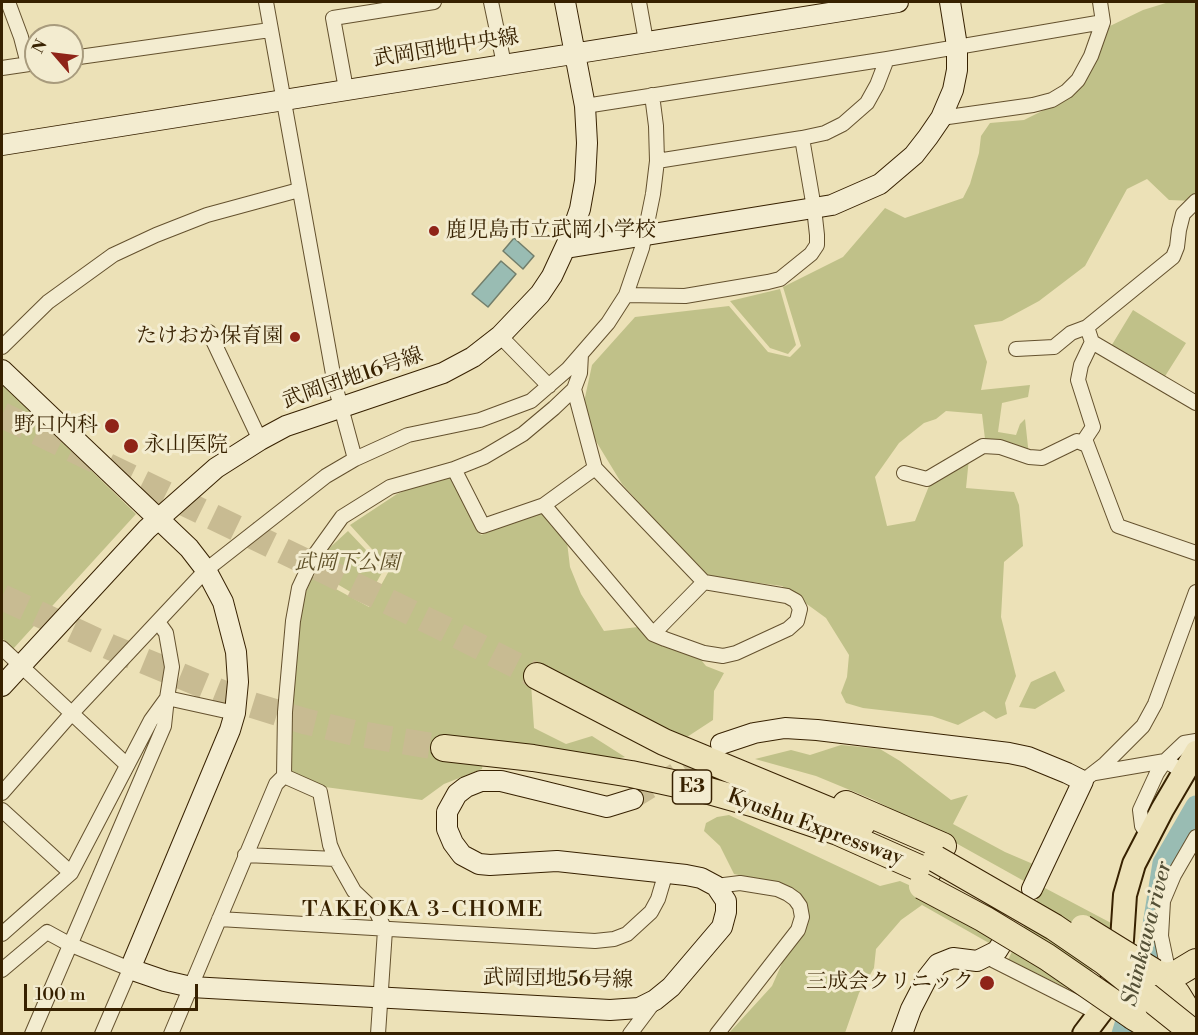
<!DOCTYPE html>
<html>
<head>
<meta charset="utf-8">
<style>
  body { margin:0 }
  #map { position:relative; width:1198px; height:1035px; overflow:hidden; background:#ece1b7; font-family:"Libre Bodoni",serif }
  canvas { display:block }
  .frame { position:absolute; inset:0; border:3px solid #372100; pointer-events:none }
  .north { position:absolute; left:24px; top:24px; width:60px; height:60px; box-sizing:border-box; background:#f3ecd0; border:2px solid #a89b7d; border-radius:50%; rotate:298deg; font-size:16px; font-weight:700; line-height:24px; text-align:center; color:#372100 }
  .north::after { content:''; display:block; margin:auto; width:21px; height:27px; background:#8f2418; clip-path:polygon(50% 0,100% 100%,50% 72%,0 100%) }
  .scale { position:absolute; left:24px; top:984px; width:174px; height:27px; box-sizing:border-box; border:3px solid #372100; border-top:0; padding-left:8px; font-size:18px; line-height:21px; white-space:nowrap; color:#372100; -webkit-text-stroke:4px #f3ecd0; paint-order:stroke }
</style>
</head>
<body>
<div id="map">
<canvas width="1198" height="1035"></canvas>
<div class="frame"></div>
<div class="north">N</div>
<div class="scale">100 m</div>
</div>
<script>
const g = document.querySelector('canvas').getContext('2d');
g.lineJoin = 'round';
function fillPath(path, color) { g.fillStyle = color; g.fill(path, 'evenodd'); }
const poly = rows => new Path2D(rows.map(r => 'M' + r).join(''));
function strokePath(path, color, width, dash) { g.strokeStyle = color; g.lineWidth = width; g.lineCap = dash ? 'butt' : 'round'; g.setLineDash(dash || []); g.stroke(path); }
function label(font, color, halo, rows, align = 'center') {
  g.font = font + ' "Libre Bodoni","Noto Serif JP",serif'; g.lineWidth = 6; g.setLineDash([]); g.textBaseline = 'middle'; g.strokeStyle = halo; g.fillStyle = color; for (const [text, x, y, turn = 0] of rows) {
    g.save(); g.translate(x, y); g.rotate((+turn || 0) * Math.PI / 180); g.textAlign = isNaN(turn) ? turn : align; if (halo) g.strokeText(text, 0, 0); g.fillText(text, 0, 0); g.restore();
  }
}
const green = poly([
  [1169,2,1196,2,1196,190,1193,201,1169,200,1147,179,1127,189,1085,266,1039,301,1002,321,974,325,987,362,981,390,1030,385,1028,397,1002,403,998,432,1016,435,1020,424,1025,419,1029,456,996,439,985,439,982,414,946,411,936,419,924,423,899,443,875,477,887,526,915,521,931,481,969,458,966,488,1014,492,1019,505,1023,546,1004,562,1001,617,1016,676,1005,703,1007,714,996,719,984,711,958,725,932,716,863,708,846,703,841,693,847,677,849,655,826,618,782,586,706,576,622,484,594,438,584,402,592,365,635,317,729,306,768,352,790,357,801,346,783,287,843,257,885,208,905,218,963,198,970,184,979,153,981,136,990,123,1024,120,1058,103,1081,86,1092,68,1110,26,1143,10],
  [780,289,796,345,788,354,770,348,730,301],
  [1133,310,1186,343,1162,381,1110,348],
  [2,384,136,514,13,649,2,638],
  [449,473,481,535,540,512,544,513,567,542,570,567,581,594,604,631,638,627,654,642,698,656,706,666,724,673,714,691,713,720,687,737,656,724,531,683,534,728,566,744,592,736,625,757,615,759,483,762,482,769,444,784,422,800,325,787,292,772,289,766,300,608,312,576,369,607,390,569,350,525,397,494],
  [348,531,384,569,366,601,315,571,325,552],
  [1055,671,1065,691,1035,709,1019,707,1031,682],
  [841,745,880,749,900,761,951,800,968,795,953,824,1005,852,1033,864,1024,881,936,832,874,800,816,776,755,759,791,750,810,755],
  [729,815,880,886,900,881,931,895,999,933,995,943,989,943,922,905,901,920,876,949,874,968,859,993,845,1033,729,1033,772,986,787,952,804,901,795,890,782,884,734,874,720,846,704,831,706,823,717,817],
  [1043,887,1113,924,1082,995,1008,960]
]);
const water = poly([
  [514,238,534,256,523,269,503,251,514,238],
  [501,261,516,274,488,307,472,294,501,261]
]);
const river = poly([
  [1122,1034,1150,944,1163,863,1196,806]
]);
const secondaryTunnel = poly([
  [633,799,709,752]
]);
const highwayTunnel = poly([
  [2,415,441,627,537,676],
  [2,597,110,647,249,704,304,721,354,733,444,748]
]);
const street = poly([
  [8,2,21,37,28,64],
  [266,2,335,385,355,459],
  [491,2,504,64],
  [639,2,646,41],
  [72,58,270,30],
  [2,68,36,63],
  [346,89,333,18,434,2],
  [585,106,887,59,1103,22],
  [941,118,1033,105,1052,100,1067,91,1078,80,1091,56,1103,22,1100,2],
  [657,161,802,138,825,133,843,124,867,103,877,85,887,59],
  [1196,201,1183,214,1179,230,1177,247,1173,257,1087,327,1092,342,1081,365,1078,380,1093,427,1085,439,1118,526,1196,553],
  [626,295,685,296,768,282,780,279,811,254,817,245,817,235,814,208,802,138],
  [209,332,260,440],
  [500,336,549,386],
  [1092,342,1196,403],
  [2,347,48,302,113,255,156,235,207,215,299,190],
  [1016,349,1054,347,1071,333,1087,327],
  [581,354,580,373,574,389,554,408,523,434,484,457,454,469,483,526,544,505,595,468],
  [904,473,927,479,983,446,1000,447,1029,457,1042,458,1077,441,1087,445],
  [544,505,653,634,665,639,704,653,723,656,736,653,788,629,797,621,800,609,796,601,787,596,704,582,595,468,574,389],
  [653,634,704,582],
  [2,648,127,765],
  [1095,773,1165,761,1185,772],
  [284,776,285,712,293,621,299,588,314,556,342,517,390,487,454,469],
  [1083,781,1105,764,1143,726,1155,704,1196,592],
  [2,793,72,713,206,570,326,476,355,459,408,435,480,420,531,401,568,369,608,323,626,295,642,248,653,194,657,161,656,126,652,95],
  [2,810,71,873],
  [1149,836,1142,826,1140,810,1157,773,1165,761,1184,743,1196,741],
  [245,855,336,859],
  [716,886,740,883,777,889,788,894,795,899,800,906,802,917,798,930,717,1034],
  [219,919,595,941,614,939,627,934,651,912,658,899,666,872],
  [2,934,71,873,151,720,167,698,172,667,166,633,158,622],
  [987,957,1100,1014],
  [1167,965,1161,936,1163,901,1174,875,1196,837],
  [2,970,47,932,69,944,130,969,102,1034],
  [32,1034,164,726,167,698,235,713],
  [171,1034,276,784,284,776,320,792,330,845,336,859,354,891,377,913,385,930,378,1034],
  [630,1034,654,1002]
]);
const secondary = poly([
  [2,145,898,2],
  [566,248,832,205,880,184,914,155,928,137,941,118,953,90,957,70,957,46,950,2],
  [2,370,189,548,206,570,223,602,236,652,238,682,235,713,230,730,130,969,165,981,191,987,610,1010,639,1008,655,1000,671,987,722,927,726,912,726,901,716,886,701,878,686,875,557,861,490,865,479,864,462,855,453,843,447,829,447,812,457,794,466,787,481,781,501,781,607,807,633,799],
  [2,686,147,529,216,468,260,440,286,426,443,373,473,357,500,336,540,294,552,276,571,235,580,209,585,181,587,143,585,106,565,2],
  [721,744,754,733,785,728,817,730,1009,753,1028,757,1067,773,1083,781,1032,889],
  [902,1034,911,1009,927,978,938,964,953,958,977,961,997,951,1002,943]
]);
const primary = poly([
  [1084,1034,1106,1005,1122,940,1125,895,1134,864,1162,810,1196,752]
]);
const highway = poly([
  [537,676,664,742,862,824],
  [444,748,533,758,631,774,709,791,755,804,838,832,928,872],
  [846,804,943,846],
  [1154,972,1177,994,1185,1007,1191,1034],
  [1154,972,1165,976,1176,974,1196,962],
  [1134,1017,1162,1034]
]);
const highwayBridge = poly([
  [936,859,1054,927,1105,962,1195,1034],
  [922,886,984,919,1047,957,1134,1017],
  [1083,928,1154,972]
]);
const markers = [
  [434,231,6,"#8f2418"],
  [295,337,6,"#8f2418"],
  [112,426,8,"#8f2418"],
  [131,446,8,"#8f2418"],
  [987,983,8,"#8f2418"]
];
const shields = [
  [692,787,39]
];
const shieldNames = [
  ["E3",692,787]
];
const streetNames = [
  ["武岡団地中央線",446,49,-9],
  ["武岡団地16号線",353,379,-19],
  ["Kyushu Expressway",815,828,20],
  ["武岡団地56号線",558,980,1]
];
const poiNames = [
  ["鹿児島市立武岡小学校",446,231,"left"],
  ["たけおか保育園",283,337],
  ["野口内科",98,426],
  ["永山医院",144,446,"left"],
  ["三成会クリニック",974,983]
];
const parkNames = [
  ["武岡下公園",347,564]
];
const neighbourhoodNames = [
  ["TAKEOKA 3-CHOME",423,911]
];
const waterNames = [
  ["Shinkawa river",1148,934,-76]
];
fillPath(green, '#c0c189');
fillPath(water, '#99bcb3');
strokePath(water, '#727e6b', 1.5);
strokePath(river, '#99bcb3', 21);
strokePath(secondaryTunnel, '#c8bb92', 20, [20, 10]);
strokePath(highwayTunnel, '#c8bb92', 26, [26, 13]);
strokePath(street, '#64512e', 16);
strokePath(secondary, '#372100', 22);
strokePath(primary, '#372100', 26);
strokePath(highway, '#372100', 28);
strokePath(street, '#f3ecd0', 14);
strokePath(secondary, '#f3ecd0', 20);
strokePath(primary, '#ece1b7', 22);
strokePath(highway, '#ece1b7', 26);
strokePath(highwayBridge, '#372100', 28, []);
strokePath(highwayBridge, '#ece1b7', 26);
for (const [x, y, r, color] of markers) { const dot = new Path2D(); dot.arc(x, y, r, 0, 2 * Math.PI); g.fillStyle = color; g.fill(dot); strokePath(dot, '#f3ecd0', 2); }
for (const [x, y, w] of shields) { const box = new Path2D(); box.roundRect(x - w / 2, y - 17, w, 34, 4.5); g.fillStyle = '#f3ecd0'; g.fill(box); strokePath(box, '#372100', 1.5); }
label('bold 20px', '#372100', null, shieldNames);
label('21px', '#372100', '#f3ecd0', streetNames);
label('21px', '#372100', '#f3ecd0', poiNames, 'right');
label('italic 21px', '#605129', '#f3ecd0', parkNames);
g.letterSpacing = '1.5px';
label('22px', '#372100', '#f3ecd0', neighbourhoodNames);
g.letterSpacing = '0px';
label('italic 22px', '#545036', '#f3ecd0', waterNames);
</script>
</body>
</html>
